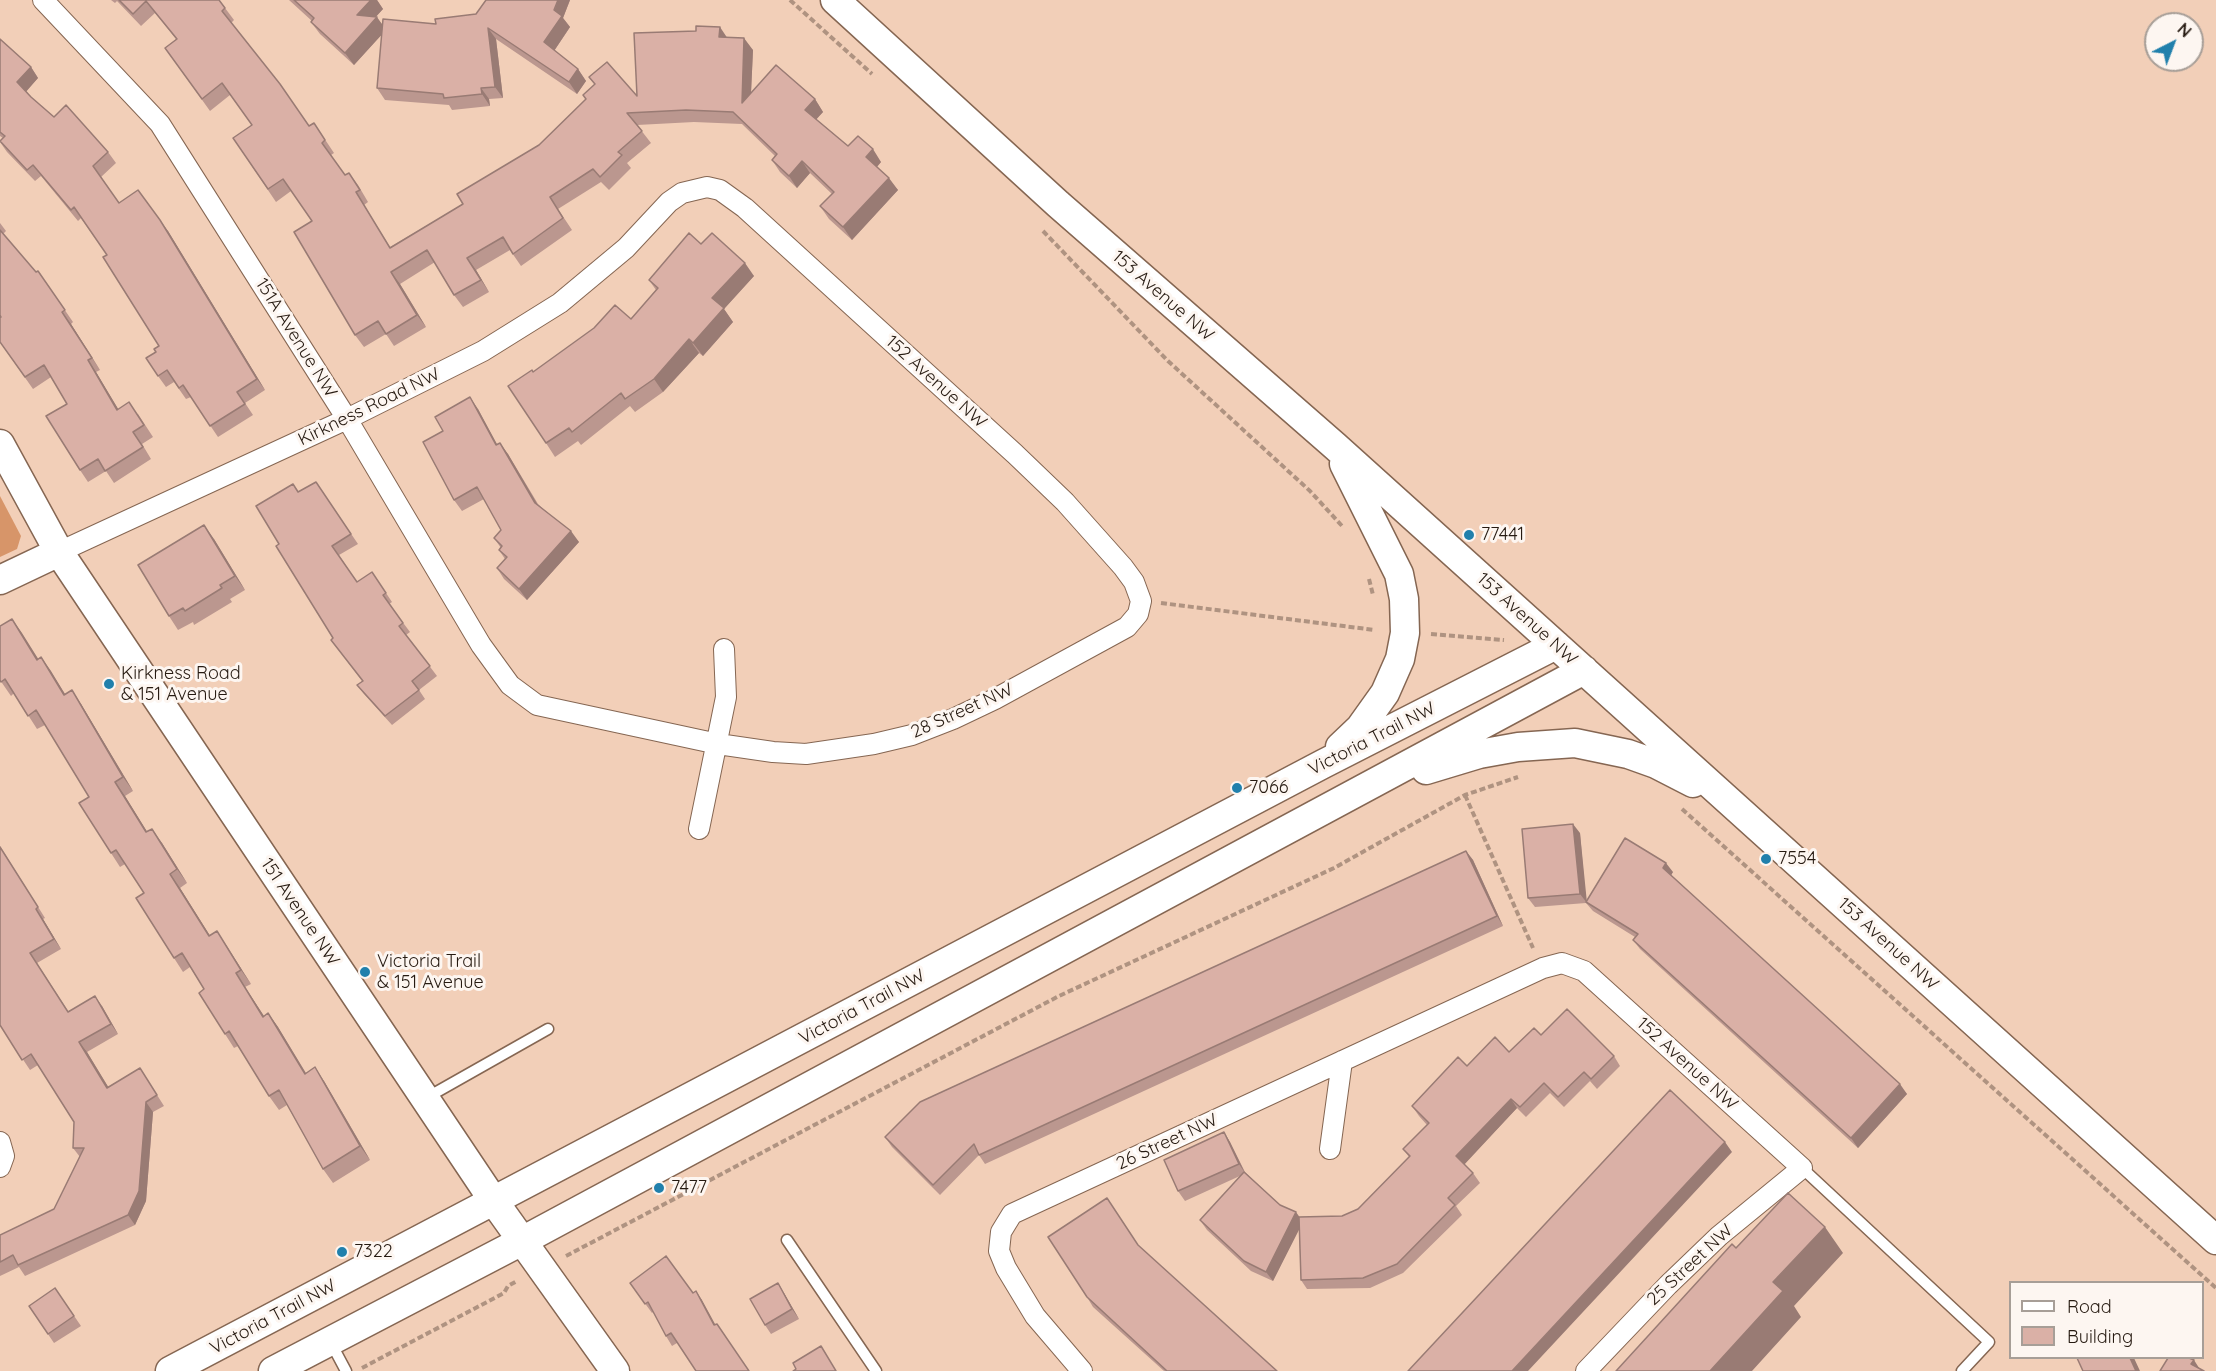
<!DOCTYPE html>
<html>
<head>
<meta charset="utf-8">
<style>
  body { margin:0 }
  #map { position:relative; width:2216px; height:1371px; overflow:hidden; background:#f2cfb8; font-family:Quicksand,sans-serif }
  canvas { display:block }
  .legend { position:absolute; left:2009px; top:1281px; width:195px; height:78px; box-sizing:border-box; background:#fdf6f1; border:2px solid #a79e97; margin:0; padding:8px 10px; list-style:none; font-size:18px; color:#261a11 }
  .legend li { display:flex; align-items:center; gap:12px; height:30px }
  .legend b { width:30px; border:2px solid #a79e97 }
  .north { position:absolute; left:2144px; top:12px; width:60px; height:60px; box-sizing:border-box; background:#fdf6f1; border:2px solid #a79e97; border-radius:50%; rotate:42deg; font-size:16px; font-weight:700; line-height:24px; text-align:center; color:#261a11 }
  .north::after { content:''; display:block; margin:auto; width:21px; height:27px; background:#2180ac; clip-path:polygon(50% 0,100% 100%,50% 72%,0 100%) }
</style>
</head>
<body>
<div id="map">
<canvas width="2216" height="1371"></canvas>
<ul class="legend">
<li><b style="height:8px;background:#fff"></b>Road</li>
<li><b style="height:16px;background:#dab0a6"></b>Building</li>
</ul>
<div class="north">N</div>
</div>
<script>
const g = document.querySelector('canvas').getContext('2d');
g.lineJoin = 'round';
function fillPath(path, color) { g.fillStyle = color; g.fill(path, 'evenodd'); }
const poly = rows => new Path2D(rows.map(r => 'M' + r).join(''));
function strokePath(path, color, width, dash) { g.strokeStyle = color; g.lineWidth = width; g.lineCap = dash ? 'butt' : 'round'; g.setLineDash(dash || []); g.stroke(path); }
function label(font, color, halo, rows, align = 'center') {
  g.font = font + ' Quicksand,sans-serif'; g.lineWidth = 6; g.setLineDash([]); g.textBaseline = 'middle'; g.strokeStyle = halo; g.fillStyle = color; for (const [text, x, y, turn = 0] of rows) {
    g.save(); g.translate(x, y); g.rotate((+turn || 0) * Math.PI / 180); g.textAlign = isNaN(turn) ? turn : align; if (halo) g.strokeText(text, 0, 0); g.fillText(text, 0, 0); g.restore();
  }
}
const green = poly([
  [0,496,21,536,17,549,0,557]
]);
const path = poly([
  [790,0,872,74],
  [1043,231,1168,361,1310,491,1343,527],
  [1369,579,1373,595],
  [1161,603,1375,630],
  [1431,634,1504,640],
  [1465,795,1533,948],
  [1682,809,2216,1288],
  [566,1256,1059,996,1334,868,1465,795,1518,777],
  [362,1368,504,1293,508,1286,517,1281]
]);
const lane = poly([
  [426,1098,548,1029],
  [1802,1168,1989,1342,1962,1371],
  [787,1240,876,1371],
  [330,1341,346,1371]
]);
const street = poly([
  [43,0,160,124,347,419,481,645,510,685,537,705,718,744,773,752,806,754,874,744,912,735,953,719,995,699,1127,627,1138,614,1141,601,1134,582,1123,567,1065,502,1015,454,745,208,720,190,707,187,682,193,669,202,626,248,560,303,483,351,347,419,59,552],
  [699,829,726,697,724,649],
  [0,1142,4,1156,0,1167],
  [1330,1149,1342,1061],
  [1082,1371,1035,1316,1006,1268,999,1251,1001,1232,1012,1214,1543,968,1562,963,1584,971,1802,1168,1719,1236,1668,1285,1586,1371]
]);
const secondary = poly([
  [835,0,1058,204,1335,446,2216,1240],
  [0,444,59,552,493,1200,615,1371],
  [0,580,59,552],
  [1340,747,1360,728,1385,693,1400,659,1405,633,1404,599,1399,574,1344,464],
  [1426,770,1479,754,1518,747,1575,743,1628,754,1656,764,1693,783],
  [170,1371,1323,764,1556,645],
  [273,1371,522,1241,1584,670]
]);
const wall = poly([
  [111,0,219,0,234,20,231,23,309,126,314,123,334,153,331,155,345,175,349,173,358,185,368,202,364,205,390,247,463,204,539,145,586,99,595,85,589,77,637,96,727,37,753,50,751,92,815,99,823,112,816,119,848,146,881,162,877,167,898,190,852,240,829,219,820,206,832,194,810,173,797,188,780,172,772,160,775,156,742,124,694,122,637,125,651,143,627,163,631,168,609,190,601,182,558,209,572,230,521,266,510,250,476,270,489,292,463,307,454,295,435,262,400,284,426,327,394,346,386,334,364,347,355,335,312,221,291,191,276,202,233,138,252,125,230,95,210,111,165,48,176,39,155,13,141,26,117,1,115,3],
  [289,0,377,0,383,9,375,17,383,25,436,24,476,14,486,0,570,0,563,18,570,27,554,51,578,69,586,81,577,94,496,39,503,98,489,99,490,106,452,110,449,105,385,100,377,88,382,34,354,65,320,34,311,22,312,21],
  [0,39,31,67,38,78,26,91,31,97,54,117,108,152,116,163,101,177,119,203,168,231,265,390,245,403,253,415,218,437,191,397,186,399,174,382,166,387,158,376,156,352,159,346,107,255,81,218,78,221,41,176,35,181,7,152,0,142,3,138,0,136],
  [0,223,6,231,3,234,36,272,38,271,73,322,71,324,100,370,96,372,118,409,138,414,153,437,142,444,151,459,114,483,106,471,88,482,80,470,67,404,51,377,33,389,0,342,1,317,0,315],
  [701,244,754,276,724,309,733,322,703,356,699,353,663,392,635,412,630,406,581,445,578,441,555,457,546,443,533,372,631,319,656,290,649,280],
  [478,409,497,445,508,454,538,504,579,542,527,600,504,579,497,568,505,559,499,550,501,548,494,538,501,530,484,499,462,511,454,500,443,431],
  [316,482,358,544,339,555,357,582,372,572,392,602,389,604,410,632,406,635,437,676,419,690,425,699,392,725,364,694,357,685,362,681,331,640,333,638,279,544,293,484,299,492],
  [214,539,245,590,230,599,232,602,194,625,193,622,178,630,169,616],
  [12,619,38,659,41,657,65,694,81,704,133,791,125,796,147,832,162,843,187,883,180,888,210,936,226,945,251,984,245,987,264,1016,268,1013,278,1027,306,1073,324,1081,370,1160,333,1183,323,1169,287,1105,279,1110,269,1096,238,1046,234,1048,225,1034,204,989,190,967,183,972,174,958,144,893,125,864,120,867,111,853,89,797,45,725,37,729,14,693,11,696,0,680],
  [1580,833,1586,902,1673,872,1671,875,1907,1094,1858,1148,1640,949,1633,940,1635,937,1593,911,1586,903,1535,907,1528,898],
  [0,846,45,918,43,919,61,949,37,963,68,1011,102,1006,118,1034,87,1052,108,1087,140,1068,164,1106,153,1112,146,1201,135,1225,25,1276,19,1267,0,1276,0,1235,54,1209,80,1157,73,1148,74,1122,38,1065,30,1070,0,1025],
  [1466,851,1473,860,1503,926,985,1164,979,1155,940,1195,892,1147,885,1137],
  [1541,1035,1614,1056,1620,1066,1597,1089,1590,1081,1564,1107,1550,1093,1526,1117,1517,1108,1464,1164,1473,1173,1480,1183,1456,1206,1462,1215,1403,1273,1370,1288,1307,1289,1301,1280,1299,1228,1273,1281,1251,1271,1207,1230,1200,1220,1242,1175,1185,1201,1178,1191,1224,1132,1230,1142,1245,1172,1280,1205,1299,1217,1342,1216,1358,1209,1409,1157,1403,1149,1427,1125,1419,1116,1412,1106,1467,1066,1509,1052],
  [1139,1246,1277,1371,1164,1371,1093,1307,1087,1297],
  [630,1283,693,1293,702,1300,677,1343,672,1346,666,1336,653,1312,652,1313],
  [778,1283,784,1293,799,1319,771,1334,765,1325],
  [55,1288,81,1326,54,1343,29,1306]
]);
const shadedWall = poly([
  [371,0,377,0,383,9,366,28,357,15],
  [558,0,570,0,563,18,570,27,552,54,544,42],
  [377,17,386,30,354,65,345,53],
  [720,27,728,39,719,37],
  [488,28,496,39,503,98,495,87],
  [744,38,753,50,750,115,742,103],
  [31,67,38,78,25,93,17,82],
  [578,69,586,81,577,94,569,82],
  [481,88,489,99,490,106,482,94],
  [815,99,823,112,814,122,805,110],
  [873,149,881,162,875,169,866,157],
  [802,161,810,173,797,188,789,176],
  [889,178,898,190,852,240,843,227],
  [160,220,168,231,265,390,257,379],
  [467,258,476,270,489,292,481,280],
  [745,263,754,276,724,309,733,322,703,356,693,343,712,298],
  [391,272,400,284,426,327,417,315],
  [62,312,71,324,100,370,92,358],
  [689,339,699,353,663,392,654,379],
  [88,360,96,372,126,422,117,410],
  [470,397,478,409,504,457,496,445],
  [500,443,508,454,543,514,535,503],
  [204,525,214,539,245,590,235,576],
  [571,531,579,542,527,600,519,589],
  [12,619,22,633,47,673,37,660],
  [41,657,51,671,74,709,64,695],
  [72,690,81,704,133,791,123,777],
  [115,782,125,796,156,846,146,832],
  [1573,824,1580,833,1587,903,1580,894],
  [152,829,162,843,187,883,177,869],
  [1466,851,1473,860,1503,926,1497,916],
  [1666,863,1673,872,1670,877,1663,868],
  [170,874,180,888,219,950,209,936],
  [36,909,43,919,61,949,54,939],
  [217,931,226,945,251,984,241,970],
  [236,973,245,987,273,1030,263,1017],
  [95,996,102,1006,118,1034,111,1024],
  [268,1013,278,1027,314,1087,305,1074],
  [79,1042,87,1052,115,1098,107,1088],
  [315,1067,324,1081,370,1160,360,1146],
  [1900,1084,1907,1094,1858,1148,1851,1138],
  [1511,1099,1517,1108,1463,1166,1456,1156],
  [146,1102,153,1112,146,1201,135,1225,128,1215],
  [1224,1132,1230,1142,1245,1173,1239,1164],
  [1725,1142,1732,1152,1528,1371,1512,1371],
  [1296,1212,1303,1222,1273,1281,1266,1272],
  [1825,1227,1843,1253,1794,1306,1801,1317,1752,1371,1710,1371,1773,1282],
  [778,1283,784,1293,799,1319,792,1309],
  [696,1291,702,1300,721,1335,714,1325],
  [2130,1358,2134,1358,2140,1371,2136,1371],
  [2194,1360,2201,1371,2191,1364]
]);
const building = poly([
  [119,0,219,0,225,8,222,11,280,84,309,126,314,123,325,140,322,143,345,175,349,173,360,190,356,192,390,248,463,204,457,194,539,145,586,99,583,95,595,84,589,77,607,62,637,96,634,33,696,31,696,26,720,27,719,37,744,38,742,103,776,65,815,99,805,110,848,146,858,136,873,149,866,157,889,178,843,227,820,206,834,192,802,161,789,176,772,160,777,154,733,112,686,110,627,113,642,131,618,152,622,155,600,177,593,169,550,197,563,218,513,254,503,237,467,258,481,280,454,295,427,250,391,272,417,315,386,334,378,321,355,335,294,232,312,221,283,179,268,189,233,138,252,125,222,83,202,99,165,48,177,39,146,1,133,14,119,0],
  [294,0,371,0,357,15,377,17,345,53,311,22,314,18,294,0],
  [486,0,558,0,554,10,562,16,544,42,578,69,569,82,488,28,495,87,481,88,482,94,444,98,443,94,377,88,383,19,436,24,435,19,476,14,486,0],
  [0,39,31,67,17,82,31,97,54,117,66,105,108,152,93,166,119,203,138,190,160,220,257,379,237,392,245,404,210,426,183,385,179,388,167,370,158,376,146,358,156,352,154,349,159,346,103,257,107,255,74,207,71,210,33,165,27,170,0,141,5,136,0,132,0,39],
  [0,230,36,272,38,271,65,310,62,312,92,358,88,360,117,410,129,402,144,425,133,432,143,447,105,471,98,459,80,470,46,416,67,404,44,365,25,377,0,342,0,318,1,317,0,315,0,230],
  [689,233,701,244,712,233,745,263,712,298,724,308,693,343,689,339,654,379,625,399,621,393,572,432,569,428,546,443,508,386,532,370,533,372,594,328,615,305,631,319,658,288,649,280,689,233],
  [470,397,496,445,500,443,535,503,571,531,519,589,497,568,507,557,499,550,502,546,494,538,501,530,477,487,454,500,423,442,443,431,435,417,470,397],
  [316,482,351,534,332,546,357,582,372,572,386,593,383,595,403,623,399,626,430,666,412,681,419,690,385,716,357,685,363,681,331,640,333,638,276,546,279,544,256,506,293,484,298,492,316,482],
  [204,525,235,576,220,585,222,588,185,611,183,608,169,616,138,565,204,525],
  [12,619,37,660,41,657,64,695,72,690,123,777,115,782,146,832,152,829,177,869,170,874,209,936,217,931,241,970,236,973,263,1017,268,1013,305,1074,315,1067,360,1146,323,1169,279,1090,269,1096,229,1031,225,1034,199,993,204,989,182,953,174,958,136,898,144,893,116,850,111,853,79,803,89,797,36,710,28,716,5,679,1,682,0,680,0,626,12,619],
  [1573,824,1580,894,1528,898,1522,829,1573,824],
  [1625,838,1666,863,1663,868,1900,1084,1851,1138,1633,940,1638,934,1586,902,1625,838],
  [0,847,38,907,36,909,54,939,30,953,68,1012,95,996,111,1024,79,1042,107,1088,140,1068,157,1095,146,1102,139,1191,128,1215,18,1265,13,1255,0,1262,0,1235,54,1209,84,1148,73,1148,74,1122,31,1054,22,1060,0,1025,0,847],
  [1466,851,1497,916,979,1155,974,1144,933,1185,885,1137,920,1102,1466,851],
  [1567,1009,1614,1056,1591,1079,1584,1072,1558,1097,1544,1083,1520,1107,1511,1099,1456,1156,1473,1173,1448,1198,1455,1205,1397,1264,1363,1278,1301,1280,1299,1217,1342,1216,1358,1209,1410,1156,1403,1149,1429,1123,1412,1106,1458,1057,1467,1066,1495,1037,1509,1052,1534,1028,1541,1035,1567,1009],
  [1670,1090,1725,1142,1512,1371,1408,1371,1670,1090],
  [1224,1132,1239,1164,1178,1191,1164,1160,1224,1132],
  [1244,1172,1280,1205,1296,1212,1266,1272,1244,1261,1200,1220,1244,1172],
  [1788,1193,1825,1227,1773,1282,1783,1291,1710,1371,1616,1371,1732,1244,1736,1248,1788,1193],
  [1107,1198,1138,1245,1277,1371,1167,1371,1087,1297,1048,1237,1107,1198],
  [666,1256,693,1293,696,1291,714,1325,717,1324,749,1371,696,1371,671,1333,666,1336,648,1302,645,1304,630,1283,666,1256],
  [778,1283,792,1309,765,1325,750,1299,778,1283],
  [55,1288,74,1316,48,1334,29,1306,55,1288],
  [821,1346,836,1371,793,1371,796,1369,793,1363,821,1346],
  [2077,1358,2130,1358,2136,1371,2083,1371,2077,1358],
  [2168,1358,2189,1358,2194,1360,2191,1364,2204,1371,2160,1371,2168,1358]
]);
const markers = [
  [1469,535,6,"#2180ac"],
  [109,684,6,"#2180ac"],
  [1237,788,6,"#2180ac"],
  [1766,859,6,"#2180ac"],
  [365,972,6,"#2180ac"],
  [659,1188,6,"#2180ac"],
  [342,1252,6,"#2180ac"]
];
const streetNames = [
  ["153 Avenue NW",1163,296,41],
  ["151A Avenue NW",296,338,58],
  ["152 Avenue NW",936,382,42],
  ["Kirkness Road NW",369,407,-26],
  ["153 Avenue NW",1527,619,42],
  ["28 Street NW",962,711,-24],
  ["Victoria Trail NW",1372,739,-27],
  ["151 Avenue NW",300,912,56],
  ["153 Avenue NW",1888,944,42],
  ["Victoria Trail NW",862,1007,-28],
  ["152 Avenue NW",1687,1064,42],
  ["26 Street NW",1167,1142,-25],
  ["25 Street NW",1690,1265,-43],
  ["Victoria Trail NW",273,1317,-28]
];
const poiNames = [
  ["77441",1481,535],
  ["Kirkness Road",121,674],
  ["& 151 Avenue",121,695],
  ["7066",1249,788],
  ["7554",1778,859],
  ["Victoria Trail",377,962],
  ["& 151 Avenue",377,983],
  ["7477",671,1188],
  ["7322",354,1252]
];
fillPath(green, '#d79569');
strokePath(lane, '#856652', 13);
strokePath(street, '#856652', 22);
strokePath(secondary, '#856652', 31);
strokePath(path, '#af9381', 4, [6, 3]);
strokePath(lane, '#fff', 10);
strokePath(street, '#fff', 20);
strokePath(secondary, '#fff', 28);
fillPath(wall, '#bb978f');
fillPath(shadedWall, '#997b74');
fillPath(building, '#dab0a6');
strokePath(building, '#997b74', 1.5);
for (const [x, y, r, color] of markers) { const dot = new Path2D(); dot.arc(x, y, r, 0, 2 * Math.PI); g.fillStyle = color; g.fill(dot); strokePath(dot, '#fdf6f1', 2); }
label('18px', '#261a11', '#fdf6f1', streetNames);
label('18px', '#261a11', '#fdf6f1', poiNames, 'left');
</script>
</body>
</html>
